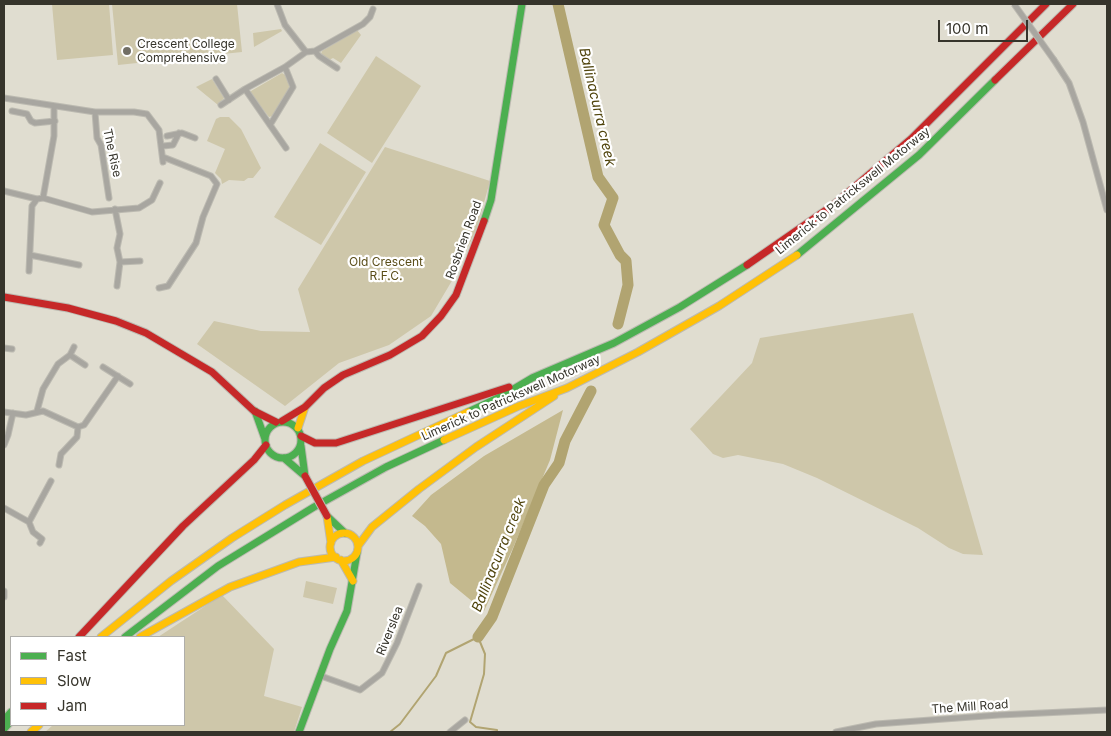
<!DOCTYPE html>
<html>
<head>
<meta charset="utf-8">
<style>
  body { margin:0 }
  #map { position:relative; width:1111px; height:736px; overflow:hidden; background:#e0ddd0; font-family:Inter,sans-serif }
  canvas { display:block }
  .frame { position:absolute; inset:0; border:5px solid #36342b; pointer-events:none }
  .legend { position:absolute; left:10px; top:636px; width:175px; height:90px; box-sizing:border-box; background:#fff; border:1px solid #afaeaa; margin:0; padding:6px 9px; list-style:none; font-size:15px; color:#36342b }
  .legend li { display:flex; align-items:center; gap:10px; height:25px }
  .legend b { width:25px; border:1px solid #afaeaa }
  .scale { position:absolute; left:938px; top:20px; width:90px; height:22px; box-sizing:border-box; border:2px solid #36342b; border-top:0; padding-left:6px; font-size:15px; line-height:18px; white-space:nowrap; color:#36342b; -webkit-text-stroke:4px #fff; paint-order:stroke }
</style>
</head>
<body>
<div id="map">
<canvas width="1111" height="736"></canvas>
<div class="frame"></div>
<ul class="legend">
<li><b style="height:6px;background:#4caf50"></b>Fast</li>
<li><b style="height:6px;background:#ffc107"></b>Slow</li>
<li><b style="height:6px;background:#c62828"></b>Jam</li>
</ul>
<div class="scale">100 m</div>
</div>
<script>
const g = document.querySelector('canvas').getContext('2d');
g.lineJoin = 'round';
function fillPath(path, color) { g.fillStyle = color; g.fill(path, 'evenodd'); }
const poly = rows => new Path2D(rows.map(r => 'M' + r).join(''));
function strokePath(path, color, width, dash) { g.strokeStyle = color; g.lineWidth = width; g.lineCap = dash ? 'butt' : 'round'; g.setLineDash(dash || []); g.stroke(path); }
function label(font, color, halo, rows, align = 'center') {
  g.font = font + ' Inter,sans-serif'; g.lineWidth = 4.5; g.setLineDash([]); g.textBaseline = 'middle'; g.strokeStyle = halo; g.fillStyle = color; for (const [text, x, y, turn = 0] of rows) {
    g.save(); g.translate(x, y); g.rotate((+turn || 0) * Math.PI / 180); g.textAlign = isNaN(turn) ? turn : align; if (halo) g.strokeText(text, 0, 0); g.fillText(text, 0, 0); g.restore();
  }
}
const green = poly([
  [52,4,109,4,113,55,57,60],
  [112,4,237,4,242,52,118,65],
  [281,29,282,31,254,47,253,33],
  [357,30,361,35,341,63,333,58,329,60,321,54,322,51],
  [376,56,421,86,372,163,327,133],
  [282,73,285,75,290,87,273,116,269,117,251,94,251,91],
  [212,79,224,98,218,105,196,87],
  [220,117,229,117,241,129,261,168,253,178,248,178,244,181,229,180,222,184,221,179,215,173,225,149,207,141,216,119],
  [320,143,366,172,321,245,274,217],
  [385,147,490,181,477,228,453,279,431,316,389,345,339,363,285,406,197,344,214,321,261,331,310,332,298,289],
  [913,313,983,555,963,554,949,548,918,528,817,478,783,464,738,455,723,458,713,454,690,429,752,363,760,338],
  [306,581,337,588,333,604,303,597],
  [222,595,274,649,264,696,302,707,294,732,45,732,53,725,184,725,184,637,158,637]
]);
const forest = poly([
  [563,410,550,460,513,548,484,611,450,583,441,544,425,526,412,516,431,495,484,456]
]);
const stream = poly([
  [390,732,400,724,436,676,446,653,478,637,485,654,484,674,470,722,476,727,497,730,497,732]
]);
const river = poly([
  [558,4,598,177,613,198,604,225,620,255,626,261,628,285,618,324],
  [478,637,492,617,544,485,559,463,565,441,591,391]
]);
const street = poly([
  [277,4,285,25,306,52],
  [315,51,319,56,337,68],
  [1054,60,1069,83,1083,122,1107,210],
  [216,79,229,100],
  [245,89,286,148],
  [4,98,95,112,134,112,147,114,159,130,163,162],
  [221,105,245,89,285,67,306,52,315,51,363,24,370,17,373,9],
  [12,111,27,114,31,121,35,123,55,121],
  [95,112,97,138,101,145,109,198],
  [270,125,293,87,285,67],
  [167,136,182,133,195,138],
  [163,146,173,145,179,133],
  [4,191,37,199],
  [43,198,92,212,139,208,152,200,160,183],
  [115,209,120,234,117,248,120,262,117,286],
  [30,255,79,265],
  [120,262,140,261],
  [29,271,32,206,37,199,43,198,54,136,54,107],
  [159,288,168,286,196,243,203,217,217,184,211,176,163,157],
  [4,348,12,349],
  [70,355,85,365],
  [103,367,130,384],
  [37,411,43,389,58,364,70,355,74,347],
  [4,412,26,415,43,411,78,427],
  [78,427,84,425,118,376],
  [4,445,8,435,13,413],
  [59,465,61,454,77,437,78,427],
  [4,508,29,522,33,532,42,539,40,543],
  [29,522,51,481],
  [4,591,4,597],
  [321,676,360,690,382,673,397,643,419,586],
  [450,732,465,720],
  [836,732,876,724,999,715,1107,710]
]);
const fast = poly([
  [484,221,491,200,522,4],
  [797,255,919,155,995,80],
  [255,411,265,439],
  [468,412,500,397,532,378,614,343,680,307,747,265],
  '265 440a18 18 0 1 1 36 0a18 18 0 1 1-36 0Z',
  [301,446,305,476],
  [284,458,305,476],
  [327,516,345,533],
  [125,637,218,566,314,507,386,467,444,440],
  [4,720,11,712],
  [4,729,11,721],
  [299,732,330,649,347,611,357,553]
]);
const slow = poly([
  [298,428,305,407],
  [444,440,519,406,567,388,638,352,719,306,797,255],
  [327,516,331,543],
  '330 547a14 14 0 1 1 28 0a14 14 0 1 1-28 0Z',
  [358,546,372,527,419,489,476,447,554,396],
  [341,560,353,581],
  [101,637,171,581,232,538,285,505,363,461,468,412],
  [140,637,230,587,299,562,336,557],
  [31,732,39,725]
]);
const jam = poly([
  [995,80,1073,4],
  [747,265,832,206,911,139,1046,4],
  [4,297,68,308,116,321,146,333,212,372,254,411,276,422],
  [282,421,305,407,324,388,343,375,390,355,422,336,441,316,456,295,484,221],
  [301,436,315,443,336,443,509,387],
  [79,637,183,526,254,460,266,445]
]);
const streetBridge = poly([
  [1014,4,1054,60]
]);
const jamBridge = poly([
  [305,476,327,516]
]);
const markers = [
  [127,51,5,"#726f65"]
];
const poiNames = [
  ["Crescent College",137,44],
  ["Comprehensive",137,58]
];
const streetNames = [
  ["The Rise",112,153,78],
  ["Limerick to Patrickswell Motorway",853,191,-39],
  ["Rosbrien Road",464,240,-70],
  ["Limerick to Patrickswell Motorway",511,398,-24],
  ["Riverslea",390,631,-68],
  ["The Mill Road",970,707,-4]
];
const parkNames = [
  ["Old Crescent",386,262],
  ["R.F.C.",386,276]
];
const waterNames = [
  ["Ballinacurra creek",597,107,77],
  ["Ballinacurra creek",499,555,-68]
];
fillPath(green, '#cec7aa');
fillPath(forest, '#c4b98e');
strokePath(stream, '#b1a471', 2);
strokePath(river, '#b1a471', 11);
strokePath(street, '#bcbab1', 7);
strokePath(fast, '#bcbab1', 9);
strokePath(slow, '#bcbab1', 9);
strokePath(jam, '#bcbab1', 9);
strokePath(street, '#a8a6a0', 5);
strokePath(fast, '#4caf50', 7);
strokePath(slow, '#ffc107', 7);
strokePath(jam, '#c62828', 7);
strokePath(streetBridge, '#bcbab1', 7, []);
strokePath(jamBridge, '#bcbab1', 9, []);
strokePath(streetBridge, '#a8a6a0', 5);
strokePath(jamBridge, '#c62828', 7);
for (const [x, y, r, color] of markers) { const dot = new Path2D(); dot.arc(x, y, r, 0, 2 * Math.PI); g.fillStyle = color; g.fill(dot); strokePath(dot, '#fff', 2); }
label('12px', '#36342b', '#fff', poiNames, 'left');
label('12px', '#36342b', '#fff', streetNames);
label('12px', '#5a4d18', '#fff', parkNames);
label('italic 14px', '#4f430b', '#fff', waterNames);
</script>
</body>
</html>
